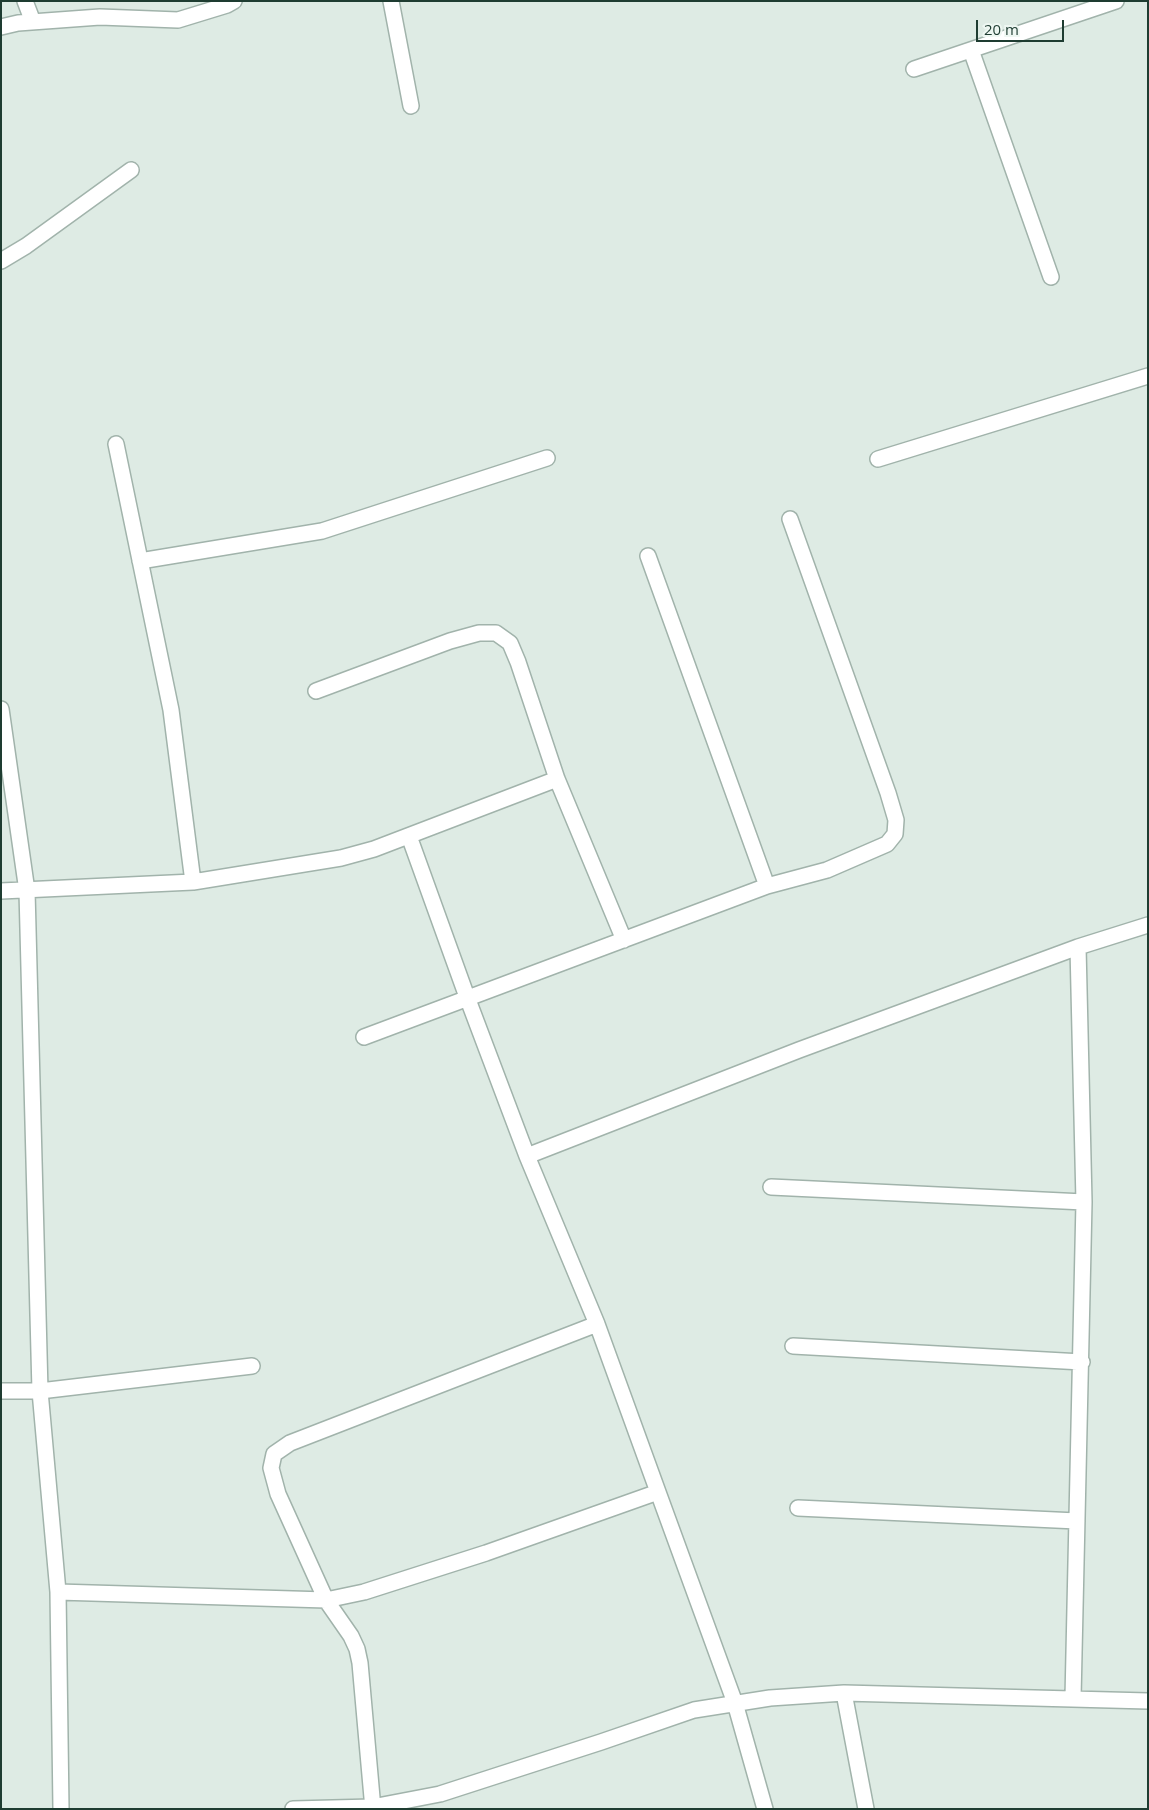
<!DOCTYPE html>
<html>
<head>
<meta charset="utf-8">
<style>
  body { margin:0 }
  #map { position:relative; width:1149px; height:1810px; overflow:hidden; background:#deebe4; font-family:"Open Sans",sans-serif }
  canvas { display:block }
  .frame { position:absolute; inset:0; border:2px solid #1e3c31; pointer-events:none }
  .scale { position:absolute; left:976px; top:20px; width:88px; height:22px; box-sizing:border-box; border:2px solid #1e3c31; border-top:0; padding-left:6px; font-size:15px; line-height:18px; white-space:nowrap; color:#1e3c31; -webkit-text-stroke:4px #eef7f2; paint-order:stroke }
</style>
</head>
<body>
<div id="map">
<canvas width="1149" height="1810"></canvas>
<div class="frame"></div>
<div class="scale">20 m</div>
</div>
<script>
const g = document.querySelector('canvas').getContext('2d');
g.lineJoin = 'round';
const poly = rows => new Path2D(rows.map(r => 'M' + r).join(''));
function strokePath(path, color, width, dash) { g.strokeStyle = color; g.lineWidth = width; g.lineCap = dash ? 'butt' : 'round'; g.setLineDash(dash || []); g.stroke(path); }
const minor = poly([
  [25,1,33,22],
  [391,1,411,106],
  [1,27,18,23,100,17,178,20,227,5,234,1],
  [971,50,1051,277],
  [914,69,1116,1],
  [1,261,26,246,131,170],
  [116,444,171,710,193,882],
  [878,459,1148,376],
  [648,556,767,886],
  [140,561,322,531,547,458],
  [316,691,450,641,479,633,496,633,510,643,518,662,557,779,624,940],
  [1,709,27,891,40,1391,58,1592,61,1809],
  [409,836,467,997,527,1156,597,1324,658,1492,735,1703,765,1809],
  [1,891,193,882,341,858,374,849,557,779],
  [364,1037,767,886,827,870,887,844,895,834,896,820,888,793,790,519],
  [527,1156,799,1050,1078,947,1148,925],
  [771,1187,1084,1202],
  [793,1346,1082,1362],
  [1,1391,40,1391,252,1366],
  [798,1508,1077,1521],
  [58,1592,326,1600,364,1592,486,1553,658,1492],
  [844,1693,866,1809],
  [1073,1698,1084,1202,1078,947],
  [293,1809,372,1807,440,1794,601,1742,694,1710,770,1698,844,1693,1148,1701],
  [373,1809,360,1663,357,1649,351,1636,326,1600,278,1494,271,1468,274,1454,290,1443,597,1324]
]);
strokePath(minor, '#a1b3ab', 18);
strokePath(minor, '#fff', 15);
</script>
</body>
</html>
